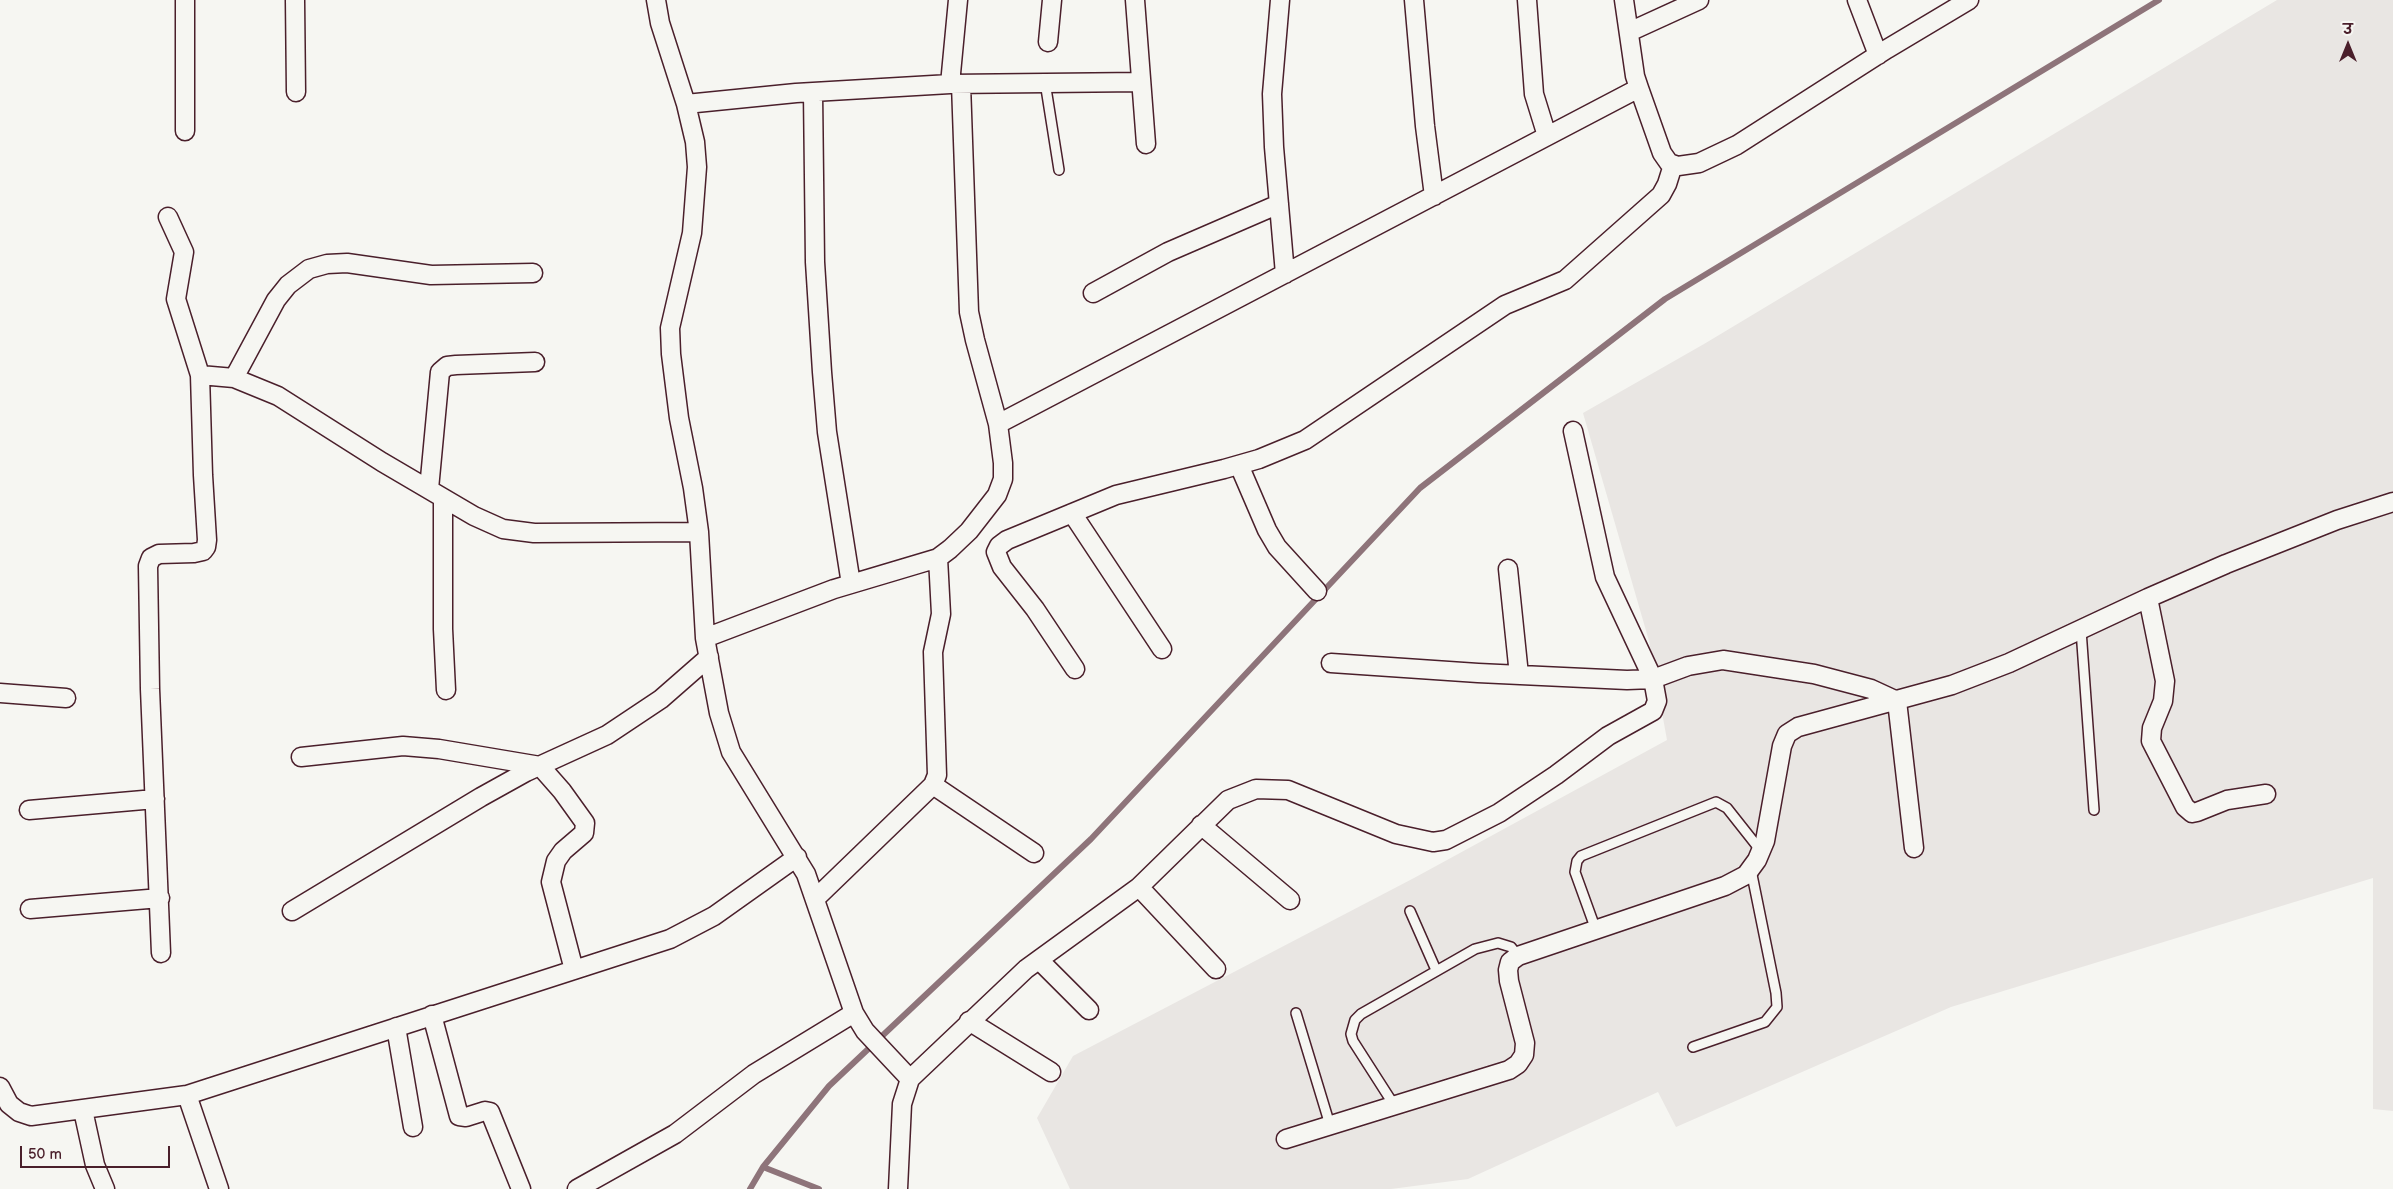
<!DOCTYPE html>
<html>
<head>
<meta charset="utf-8">
<style>
  body { margin:0 }
  #map { position:relative; width:2393px; height:1189px; overflow:hidden; background:#f6f6f2; font-family:"Balsamiq Sans","Playpen Sans Deva",sans-serif }
  canvas { display:block }
  .north { position:absolute; left:2323px; top:20px; width:50px; height:50px; -webkit-text-stroke:4px #f6f6f2; paint-order:stroke; rotate:0deg; font-size:14px; font-weight:700; line-height:20px; text-align:center; color:#4a1f2b }
  .north::after { content:''; display:block; margin:auto; width:18px; height:22px; background:#4a1f2b; clip-path:polygon(50% 0,100% 100%,50% 72%,0 100%) }
  .scale { position:absolute; left:20px; top:1146px; width:150px; height:22px; box-sizing:border-box; border:2px solid #4a1f2b; border-top:0; padding-left:6px; font-size:15px; line-height:18px; white-space:nowrap; color:#4a1f2b; -webkit-text-stroke:4px #f6f6f2; paint-order:stroke }
</style>
</head>
<body>
<div id="map">
<canvas width="2393" height="1189"></canvas>
<div class="north">उ</div>
<div class="scale">50 m</div>
</div>
<script>
const g = document.querySelector('canvas').getContext('2d');
g.lineJoin = 'round';
function fillPath(path, color) { g.fillStyle = color; g.fill(path, 'evenodd'); }
const poly = rows => new Path2D(rows.map(r => 'M' + r).join(''));
function strokePath(path, color, width, dash) { g.strokeStyle = color; g.lineWidth = width; g.lineCap = dash ? 'butt' : 'round'; g.setLineDash(dash || []); g.stroke(path); }
const built = poly([
  [2277,0,2393,0,2393,1111,2373,1109,2373,878,1951,1007,1676,1127,1658,1092,1468,1179,1391,1189,1070,1189,1037,1118,1073,1056,1414,878,1667,740,1649,641,1583,413,1704,344]
]);
const stream = poly([
  [763,1167,819,1189],
  [750,1189,763,1167,829,1086,1091,839,1420,488,1665,299,2159,0]
]);
const service = poly([
  [1045,82,1059,170],
  [2081,630,2094,810],
  [1410,911,1436,970],
  [1596,930,1575,872,1577,861,1581,856,1716,802,1727,808,1761,851],
  [1296,1013,1330,1125],
  [1693,1047,1765,1022,1777,1007,1776,993,1751,870],
  [1394,1105,1353,1041,1351,1034,1355,1020,1361,1014,1475,949,1498,943,1511,947,1518,956]
]);
const minor = poly([
  [185,0,185,131],
  [295,0,296,92],
  [656,0,660,23,686,104,695,142,697,167,692,233,670,328,671,354,679,418,693,488,699,532,705,638,719,713,731,752,806,874,854,1013,865,1031,910,1079],
  [1135,0,1146,144],
  [1280,0,1272,94,1274,147,1285,274],
  [1414,0,1425,126,1434,196],
  [1527,0,1534,94,1547,136],
  [1624,0,1635,76,1639,88,1662,153,1669,163,1678,166,1699,163,1737,145,1887,49,1969,0],
  [1857,0,1878,55],
  [1629,32,1699,0],
  [1048,42,1052,0],
  [950,84,958,0],
  [813,92,815,262,822,372,827,432,851,584],
  [686,104,796,93,950,84,1141,82],
  [1093,293,1168,252,1279,204],
  [200,375,234,378,278,396,382,462,474,516,503,529,534,533,699,532],
  [234,378,276,300,288,285,309,269,327,264,347,263,431,275,533,273],
  [998,424,1639,88],
  [1239,465,1267,530,1277,547,1317,591],
  [429,489,440,372,447,366,456,365,535,362],
  [443,498,443,629,446,690],
  [1072,513,1162,649],
  [1508,569,1519,675],
  [2148,598,2165,681,2163,701,2152,728,2151,741,2185,807,2192,813,2197,812,2227,800,2266,794],
  [705,638,834,589,938,558,950,549,969,531,997,495,1003,479,1003,463,998,424,975,340,969,312,961,84],
  [1331,663,1478,673,1627,680,1653,679,1688,666,1723,660,1814,674,1871,689,1897,701,1914,848],
  [1075,669,1035,609,1002,567,996,552,999,546,1007,540,1116,495,1224,469,1259,459,1305,440,1505,305,1565,280,1661,195,1667,184,1673,165],
  [0,693,66,698],
  [301,757,403,746,439,749,540,766,562,791,585,823,584,833,563,851,556,861,551,882,574,970],
  [933,785,1034,853],
  [29,810,155,799],
  [1201,825,1290,900],
  [1139,887,1216,969],
  [815,899,933,785,937,775,933,652,941,614,938,558],
  [30,909,160,898],
  [292,911,481,797,526,772,607,735,661,699,709,657],
  [161,953,150,689,148,566,151,558,159,554,194,553,203,551,206,547,207,540,203,475,200,375,176,299,184,252,168,217],
  [1039,960,1089,1010],
  [432,1015,459,1116,466,1117,485,1111,490,1112,521,1189],
  [969,1021,1051,1072],
  [396,1027,413,1127],
  [0,1087,9,1104,19,1112,31,1116,187,1095,670,939,714,916,797,857],
  [187,1095,219,1189],
  [83,1110,95,1165,105,1189],
  [1286,1139,1509,1070,1518,1064,1524,1055,1525,1043,1509,981,1508,970,1510,962,1518,956,1725,886,1746,875,1757,860,1765,841,1782,746,1787,734,1798,727,1952,685,2009,663,2148,598,2226,564,2337,520,2393,502],
  [577,1189,675,1134,754,1074,854,1013],
  [898,1189,902,1104,910,1079,1026,969,1139,887,1228,800,1256,789,1288,790,1396,834,1433,842,1446,840,1499,813,1556,775,1608,736,1653,711,1657,701,1653,679,1605,577,1573,431]
]);
fillPath(built, '#e9e6e3');
strokePath(stream, '#8e747a', 6);
strokePath(service, '#4a1f2b', 12);
strokePath(minor, '#4a1f2b', 21);
strokePath(service, '#f6f6f2', 9);
strokePath(minor, '#f6f6f2', 18);
</script>
</body>
</html>
